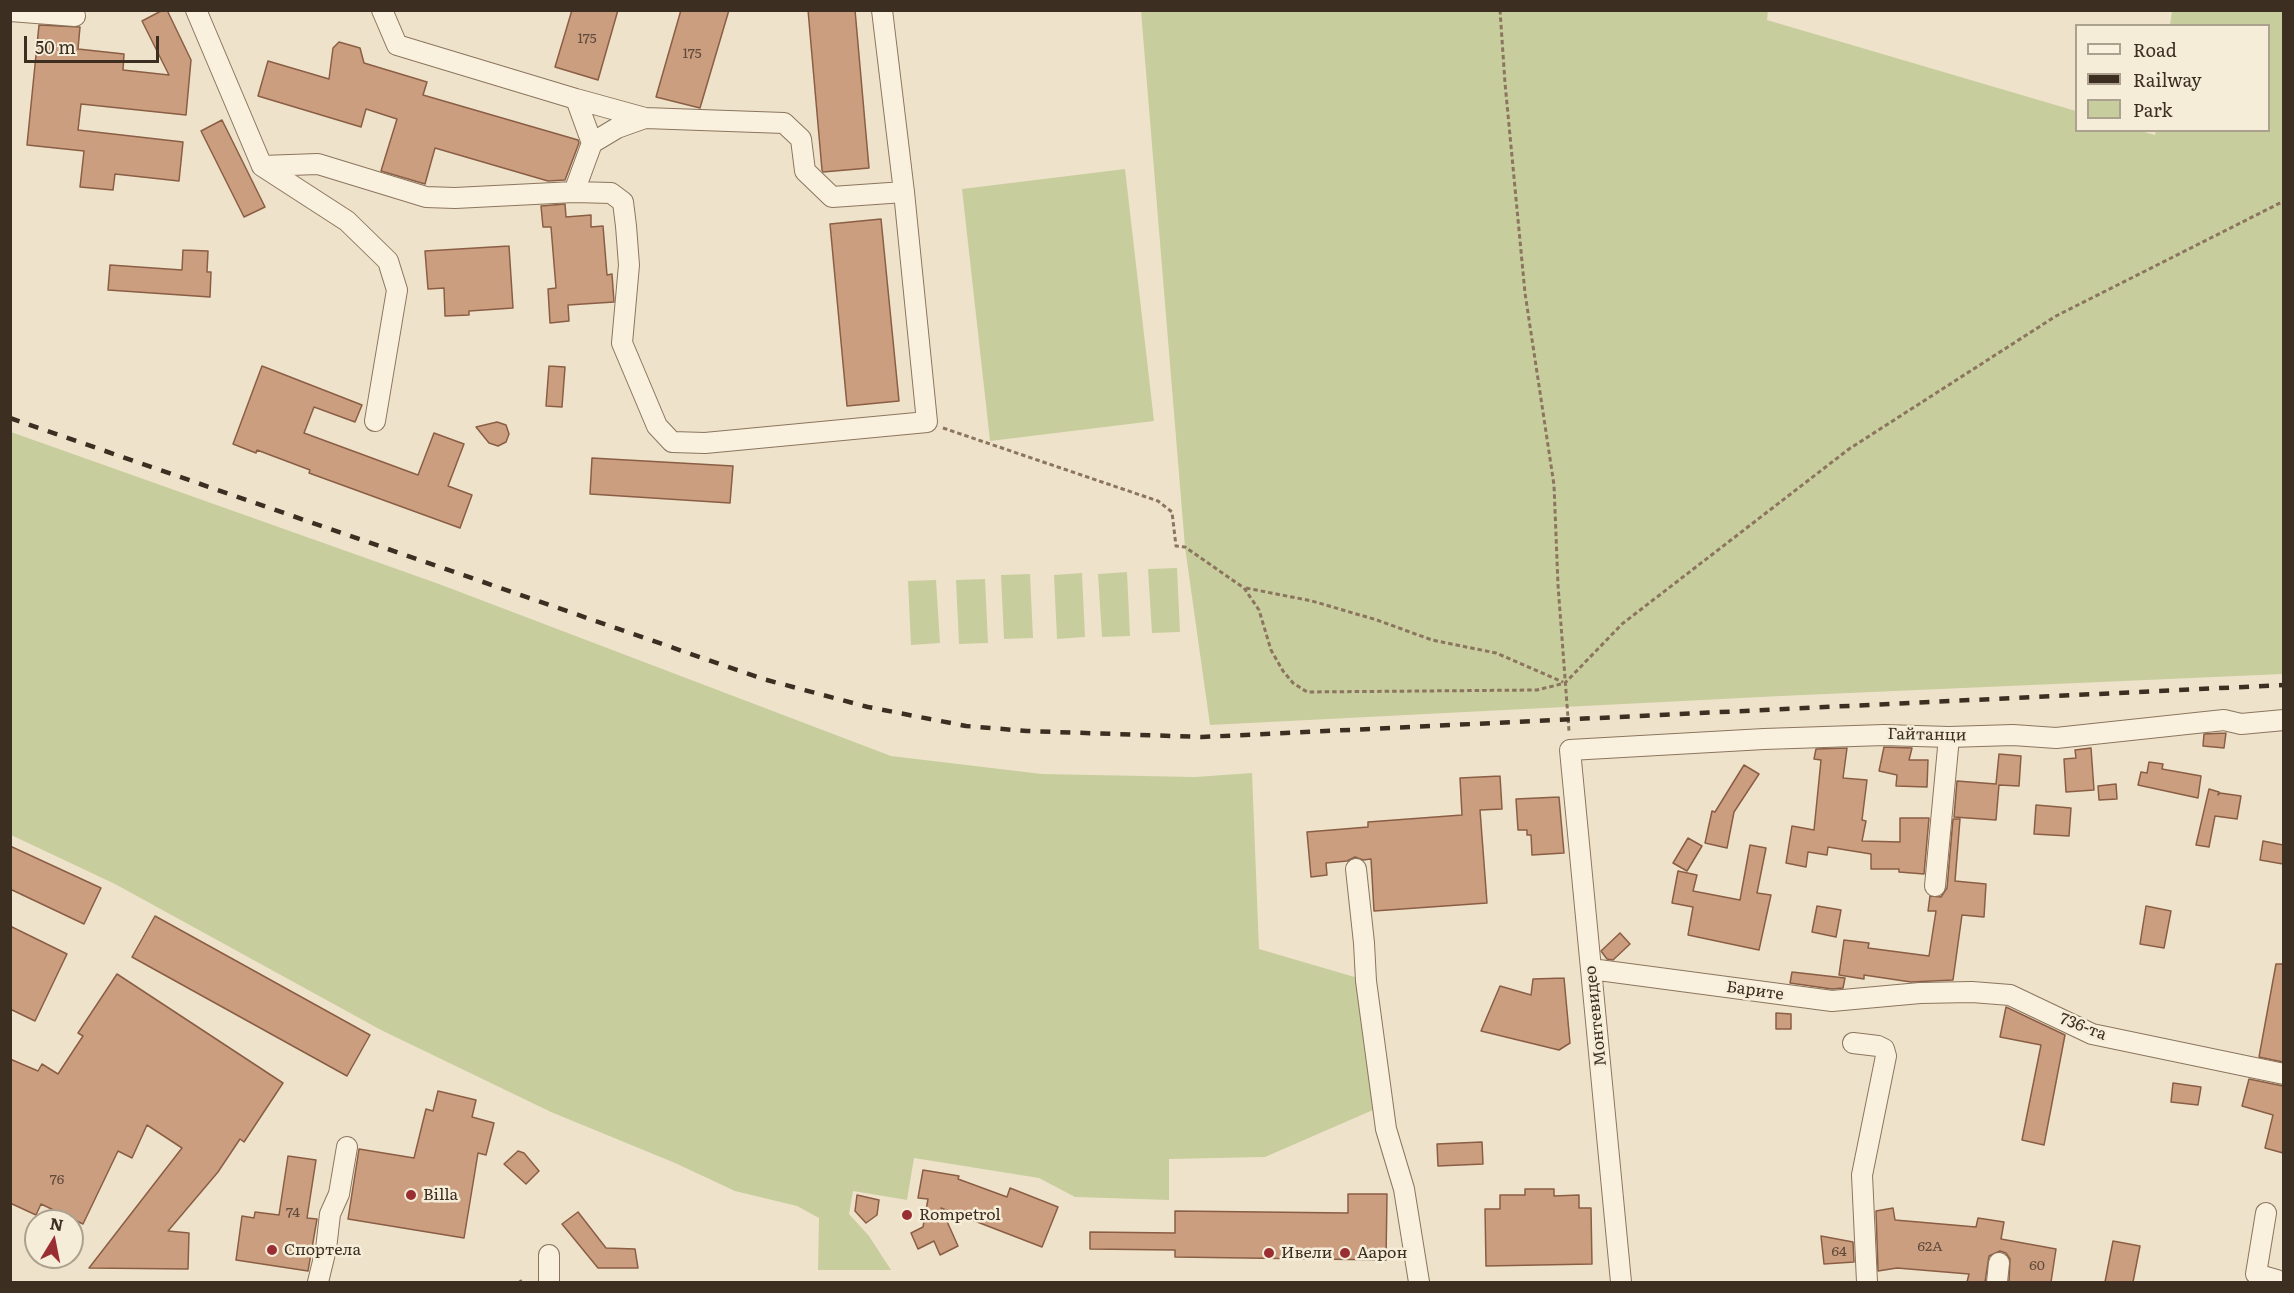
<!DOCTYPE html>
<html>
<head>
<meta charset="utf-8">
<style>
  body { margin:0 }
  #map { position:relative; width:2294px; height:1293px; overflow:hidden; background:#eee3ca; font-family:Literata,serif }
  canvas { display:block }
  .frame { position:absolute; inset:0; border:12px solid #3c2e21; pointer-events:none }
  .legend { position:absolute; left:2075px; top:24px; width:195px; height:108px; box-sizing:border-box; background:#f6edd9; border:2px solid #aca18f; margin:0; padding:8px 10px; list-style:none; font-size:18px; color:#3c2e21 }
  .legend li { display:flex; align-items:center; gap:12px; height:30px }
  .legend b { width:30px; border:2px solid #aca18f }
  .north { position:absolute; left:24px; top:1209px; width:60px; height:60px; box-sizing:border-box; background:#f6edd9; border:2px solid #aca18f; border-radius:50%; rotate:10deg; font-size:16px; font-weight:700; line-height:24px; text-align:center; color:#3c2e21 }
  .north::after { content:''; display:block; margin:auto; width:21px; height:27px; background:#992f32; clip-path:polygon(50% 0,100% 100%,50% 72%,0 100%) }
  .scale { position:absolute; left:24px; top:36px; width:135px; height:27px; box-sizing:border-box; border:3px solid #3c2e21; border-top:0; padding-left:8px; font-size:18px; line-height:21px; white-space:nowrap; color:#3c2e21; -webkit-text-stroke:4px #f6edd9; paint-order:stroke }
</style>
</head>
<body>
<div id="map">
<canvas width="2294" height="1293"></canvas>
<div class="frame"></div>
<ul class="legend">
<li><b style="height:8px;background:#f9f0dd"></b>Road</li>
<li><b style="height:8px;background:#3c2e21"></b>Railway</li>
<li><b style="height:16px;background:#c8cd9d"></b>Park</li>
</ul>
<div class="north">N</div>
<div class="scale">50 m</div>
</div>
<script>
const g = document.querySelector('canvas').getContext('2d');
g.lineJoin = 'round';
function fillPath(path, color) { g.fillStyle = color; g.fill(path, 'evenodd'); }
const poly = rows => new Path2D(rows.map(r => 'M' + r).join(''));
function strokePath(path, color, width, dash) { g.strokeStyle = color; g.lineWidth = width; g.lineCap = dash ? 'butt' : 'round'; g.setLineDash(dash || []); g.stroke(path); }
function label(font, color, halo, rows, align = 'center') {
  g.font = font + ' Literata,serif'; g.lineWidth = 5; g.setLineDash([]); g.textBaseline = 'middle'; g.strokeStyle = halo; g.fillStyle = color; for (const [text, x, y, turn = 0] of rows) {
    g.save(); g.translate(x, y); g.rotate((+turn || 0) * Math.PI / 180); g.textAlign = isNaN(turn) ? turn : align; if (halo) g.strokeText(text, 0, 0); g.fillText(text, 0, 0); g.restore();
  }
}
const green = poly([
  [1141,11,1768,11,1767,20,2076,111,2076,130,2141,131,2155,135,2156,130,2268,130,2268,26,2170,25,2172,11,2283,11,2283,674,1781,696,1210,725,1185,547],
  [1125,169,1154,421,990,441,962,189],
  [11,432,439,584,891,756,1042,774,1195,777,1252,773,1259,949,1358,978,1373,1110,1265,1157,1169,1159,1169,1200,1075,1197,1039,1178,914,1158,907,1200,853,1191,849,1214,869,1236,891,1270,818,1270,819,1218,797,1206,735,1191,675,1163,551,1112,381,1030,115,884,11,835],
  [1177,568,1180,632,1152,633,1148,569],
  [1127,572,1130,636,1102,637,1098,574],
  [1082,573,1085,637,1057,639,1054,575],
  [1030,574,1033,638,1004,639,1001,575],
  [985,579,988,643,959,644,956,580],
  [936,580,940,643,911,645,908,581]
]);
const building = poly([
  [163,10,167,10,191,60,186,115,81,104,78,130,183,142,179,181,115,174,113,190,80,187,84,151,27,145,39,25,80,27,78,49,124,54,123,70,169,75,142,21,163,10],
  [572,10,618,10,598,80,555,67,572,10],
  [681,10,729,10,700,108,656,97,681,10],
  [808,10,855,10,869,168,823,172,822,170,808,10],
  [339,42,360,48,364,63,427,82,423,95,578,140,579,143,565,180,548,181,435,148,425,184,381,171,397,119,366,109,361,127,258,96,268,61,329,79,333,48,339,42],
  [222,120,265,207,244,217,201,131,222,120],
  [565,204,566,217,591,215,591,227,603,226,607,275,612,274,614,302,568,305,569,321,550,323,548,289,556,288,551,227,543,227,541,206,565,204],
  [881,219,899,401,847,406,830,224,881,219],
  [509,246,513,308,469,311,469,315,445,316,444,288,428,289,425,251,509,246],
  [183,250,208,251,207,272,211,272,210,297,108,290,110,265,182,270,183,250],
  [262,366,362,405,355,422,314,407,304,433,418,475,434,433,464,444,448,486,472,495,460,528,309,473,310,470,257,450,256,453,233,444,262,366],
  [549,366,565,367,562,407,546,406,549,366],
  [497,422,506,425,509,434,506,442,498,446,489,443,476,427,497,422],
  [592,458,733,466,730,503,590,494,592,458],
  [2226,733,2224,748,2203,746,2204,734,2226,733],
  [1884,747,1912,748,1909,760,1928,760,1927,787,1896,786,1897,775,1879,771,1884,747],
  [1847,748,1843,778,1867,780,1862,820,1866,821,1862,841,1900,842,1900,818,1929,818,1924,874,1899,872,1899,869,1871,869,1871,854,1828,847,1827,855,1808,852,1806,867,1786,863,1792,826,1814,830,1821,760,1814,759,1816,749,1847,748],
  [2091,748,2094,790,2066,792,2064,759,2076,758,2075,750,2091,748],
  [1999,754,2021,756,2019,786,1999,785,1996,820,1954,817,1957,781,1996,784,1999,754],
  [2149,762,2163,764,2162,769,2201,776,2198,798,2138,785,2141,772,2147,773,2149,762],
  [1744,765,1759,774,1734,812,1727,848,1705,843,1712,811,1715,812,1744,765],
  [1500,776,1502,809,1480,810,1487,903,1374,911,1371,859,1363,860,1355,857,1347,861,1326,863,1327,875,1311,877,1307,832,1368,827,1368,822,1462,815,1460,778,1500,776],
  [2116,784,2117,799,2099,800,2098,786,2116,784],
  [2209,789,2219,792,2218,795,2220,793,2241,796,2237,819,2215,816,2209,847,2196,845,2209,789],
  [1559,797,1564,853,1532,855,1531,835,1527,835,1527,830,1518,830,1516,799,1559,797],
  [2036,805,2071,808,2069,836,2034,834,2036,805],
  [1953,819,1960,819,1955,881,1986,884,1984,917,1962,915,1953,980,1911,982,1864,975,1864,979,1839,975,1844,940,1869,943,1868,948,1929,956,1936,911,1928,911,1930,896,1941,897,1947,888,1953,819],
  [1688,838,1702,846,1687,871,1673,863,1688,838],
  [2263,841,2283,845,2283,864,2260,860,2263,841],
  [1750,845,1766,848,1757,893,1771,895,1759,950,1688,935,1693,907,1672,903,1678,871,1697,875,1693,891,1740,900,1750,845],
  [10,846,101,888,84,924,10,889,10,846],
  [1817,906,1841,910,1836,937,1812,932,1817,906],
  [2146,906,2171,911,2164,948,2140,944,2146,906],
  [155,916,370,1035,347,1076,132,957,155,916],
  [10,926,67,954,35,1021,10,1009,10,926],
  [1620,933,1630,944,1613,960,1607,959,1601,951,1620,933],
  [2276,964,2283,964,2283,1062,2259,1057,2276,964],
  [1792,972,1845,978,1843,988,1832,989,1790,983,1792,972],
  [117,974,283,1083,244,1142,240,1139,218,1172,168,1231,189,1233,188,1269,89,1268,182,1148,147,1125,132,1158,118,1151,83,1224,41,1204,36,1215,10,1203,10,1059,38,1071,42,1064,58,1074,83,1036,78,1033,117,974],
  [1564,978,1570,1043,1559,1050,1481,1031,1500,986,1531,995,1533,979,1564,978],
  [2006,1007,2065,1035,2044,1145,2022,1140,2041,1045,2000,1037,2006,1007],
  [1776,1013,1791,1014,1791,1029,1776,1029,1776,1013],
  [2249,1079,2283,1086,2283,1153,2265,1148,2273,1115,2242,1106,2249,1079],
  [2173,1083,2201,1087,2198,1105,2171,1102,2173,1083],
  [438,1091,476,1100,472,1117,494,1123,486,1155,478,1153,464,1238,348,1219,359,1149,414,1158,426,1109,433,1111,438,1091],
  [1482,1142,1483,1164,1438,1166,1437,1144,1482,1142],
  [518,1151,524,1153,539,1171,526,1184,504,1164,518,1151],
  [288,1156,316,1160,307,1218,317,1219,308,1271,236,1260,242,1216,254,1218,255,1212,279,1215,288,1156],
  [923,1170,959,1176,958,1179,1007,1197,1010,1188,1058,1207,1042,1247,941,1208,958,1246,940,1255,934,1241,918,1249,911,1233,923,1227,928,1199,918,1198,923,1170],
  [1525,1189,1554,1189,1554,1196,1579,1195,1579,1208,1591,1208,1592,1264,1486,1266,1485,1209,1500,1209,1500,1195,1525,1195,1525,1189],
  [1348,1194,1387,1194,1386,1260,1175,1257,1175,1250,1090,1249,1090,1232,1175,1233,1175,1211,1348,1213,1348,1194],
  [857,1195,879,1200,877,1215,866,1223,855,1211,857,1195],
  [1893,1208,1895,1220,1976,1227,1978,1218,2004,1222,2001,1239,2056,1249,2051,1282,2009,1282,2010,1259,2006,1253,2000,1251,1989,1256,1985,1282,1967,1282,1969,1274,1897,1268,1878,1271,1876,1211,1893,1208],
  [578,1212,606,1248,635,1249,638,1268,598,1268,562,1224,578,1212],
  [1821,1236,1853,1242,1854,1262,1824,1264,1821,1236],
  [2113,1241,2140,1246,2133,1282,2105,1282,2113,1241]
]);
const path = poly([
  [1500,10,1505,83,1525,293,1554,485,1558,585,1569,731],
  [943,428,1158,501,1172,512,1176,546,1185,547,1244,588,1259,610,1271,650,1283,671,1293,683,1307,692,1537,690,1565,683,1622,624,1849,449,2056,316,2284,201],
  [1246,588,1312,601,1377,620,1432,640,1496,653,1563,682],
  [520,1280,521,1282]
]);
const minor = poly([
  [196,10,262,166,347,221,388,261,397,290,375,421],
  [382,10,397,45,576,99,645,118,784,123,801,139,805,171,832,197,904,192],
  [10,11,75,16],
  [576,99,592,143],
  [262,166,318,164,426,197,455,198,574,192,611,193,623,202,626,226,629,265,622,343,657,426,672,442,705,443,927,422,904,192,882,10],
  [574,192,592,143,617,128,645,118],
  [1356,869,1364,943,1366,981,1386,1129,1404,1189,1419,1282],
  [1935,886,1949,737],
  [1591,969,1832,1001,1920,993,1972,992,2010,995,2092,1034,2284,1074],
  [1853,1043,1878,1046,1884,1049,1886,1056,1862,1175,1867,1282],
  [2266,1213,2256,1274,2277,1280,2277,1282],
  [549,1255,549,1282],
  [318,1282,326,1249,330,1214,339,1194,347,1147],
  [1621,1282,1570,750,1764,739,1884,735,1949,737,2013,735,2056,738,2224,720,2241,724,2284,720],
  [1997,1282,1999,1263]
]);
const rail = poly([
  [10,418,763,679,868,707,966,726,1027,731,1202,737,2284,685]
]);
const markers = [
  [411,1195,6,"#992f32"],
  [907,1215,6,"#992f32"],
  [272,1250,6,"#992f32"],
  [1269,1253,6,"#992f32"],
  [1345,1253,6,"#992f32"]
];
const numberNames = [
  ["175",587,39],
  ["175",692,54],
  ["76",57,1180],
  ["74",293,1213],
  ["62A",1930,1247],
  ["64",1839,1252],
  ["60",2037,1266]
];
const streetNames = [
  ["Гайтанци",1927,735,1],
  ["Барите",1755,991,8],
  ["Монтевидео",1596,1016,-96],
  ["736-та",2083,1027,21]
];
const poiNames = [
  ["Billa",423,1195],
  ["Rompetrol",919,1215],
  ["Спортела",284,1250],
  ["Ивели",1281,1253],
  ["Аарон",1357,1253]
];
fillPath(green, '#c8cd9d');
fillPath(building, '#cc9e80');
strokePath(building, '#8a5e44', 1.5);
strokePath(minor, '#8b755e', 22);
strokePath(path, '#8b755e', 3, [4.5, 3]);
strokePath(minor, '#f9f0dd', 20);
strokePath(rail, '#3c2e21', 4.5, [10, 10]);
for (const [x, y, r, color] of markers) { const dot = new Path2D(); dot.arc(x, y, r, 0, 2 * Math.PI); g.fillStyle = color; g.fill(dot); strokePath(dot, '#f6edd9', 2); }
label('14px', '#604a39', null, numberNames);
label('16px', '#3c2e21', '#f6edd9', streetNames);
label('16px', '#3c2e21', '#f6edd9', poiNames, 'left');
</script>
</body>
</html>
